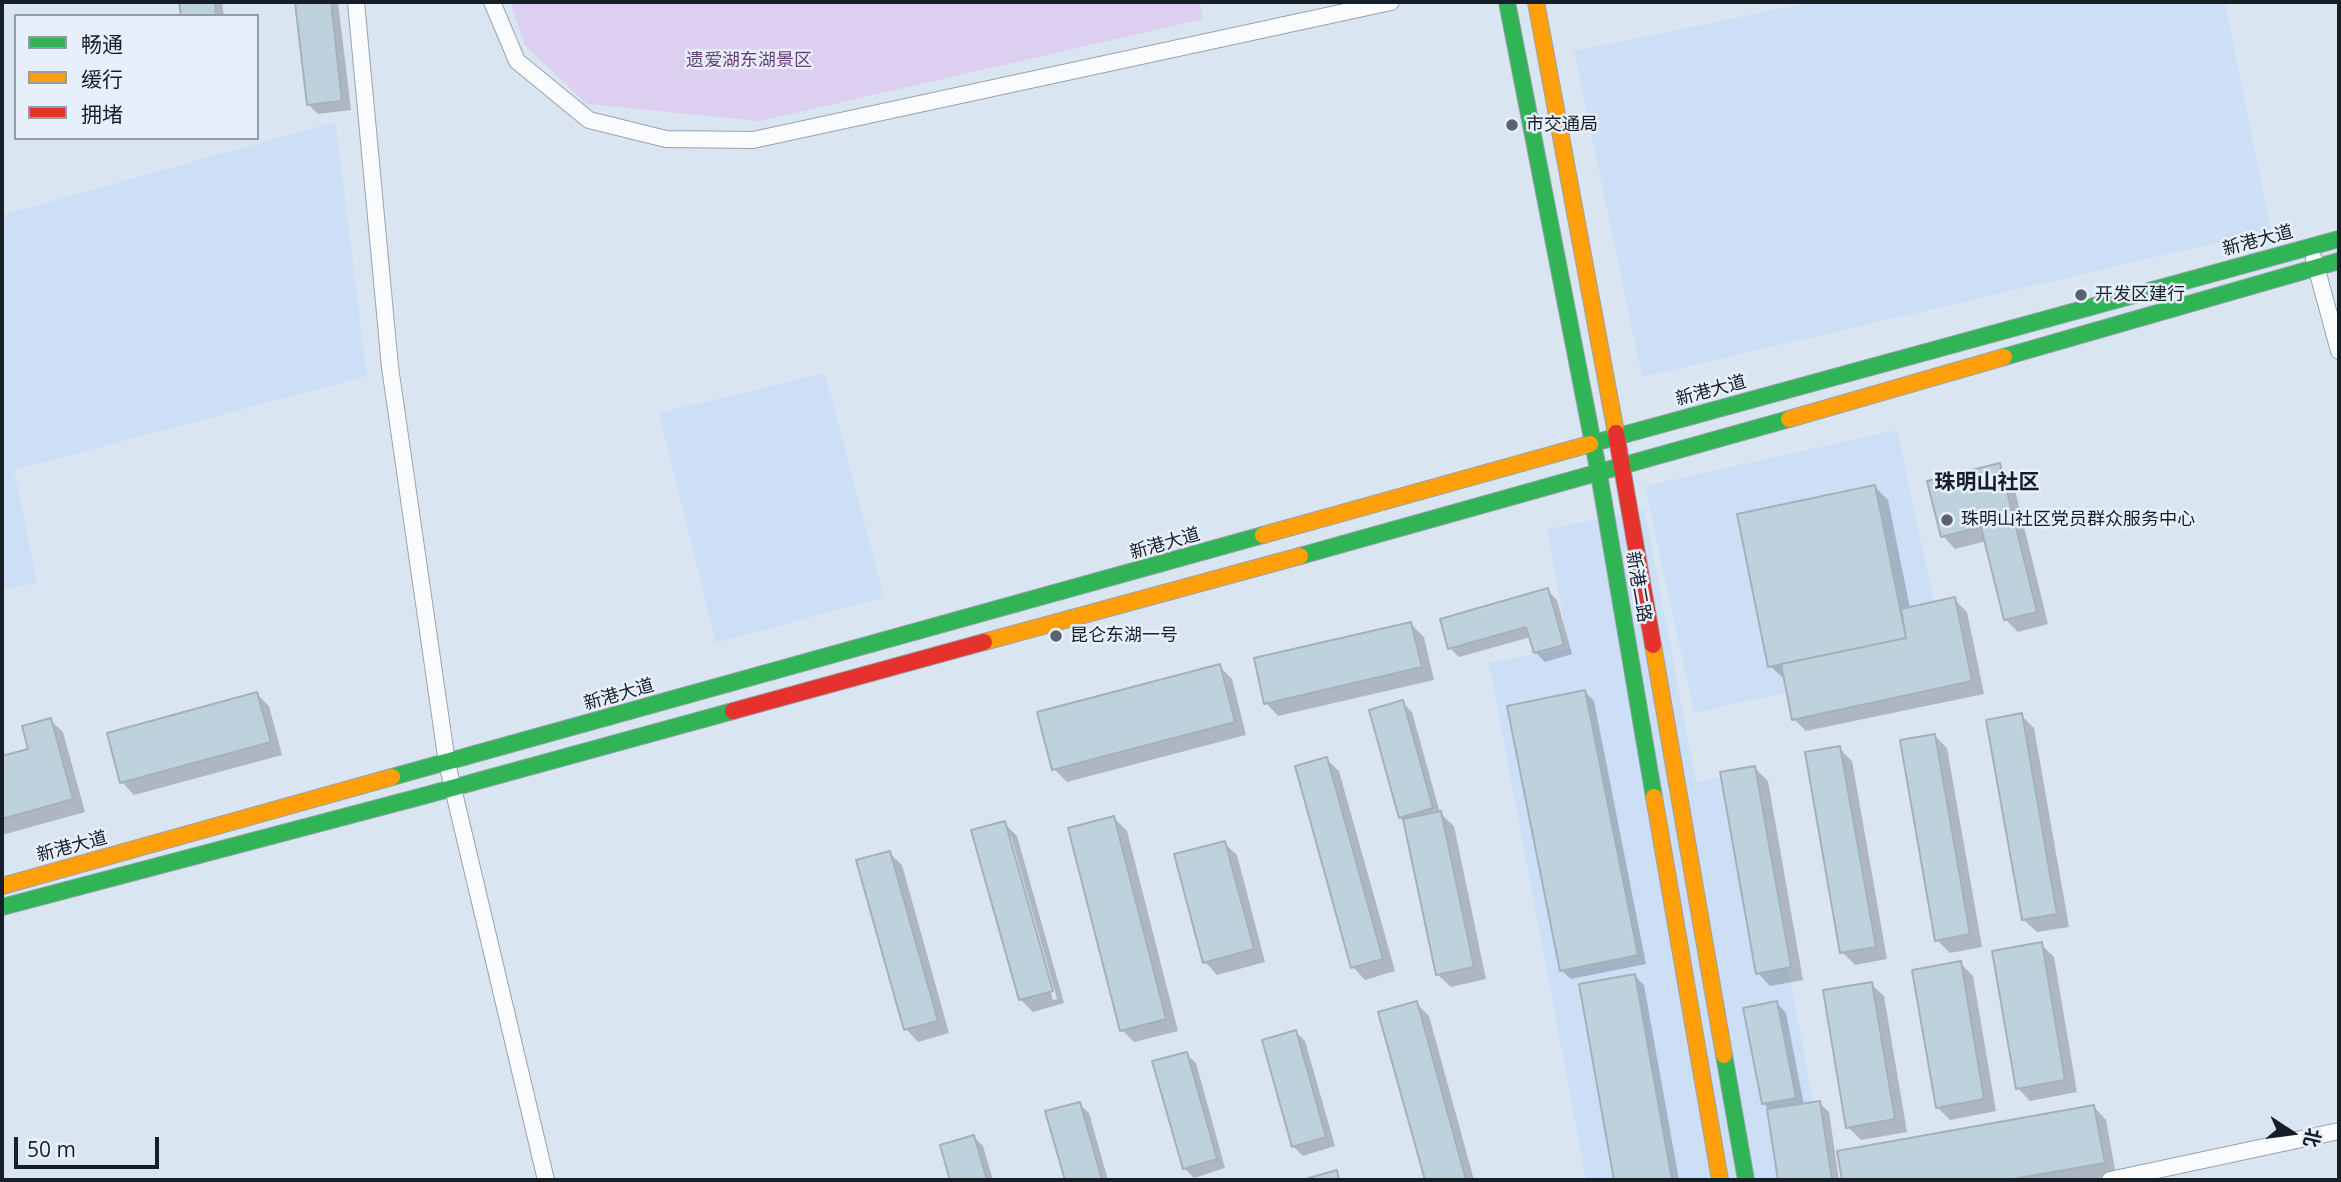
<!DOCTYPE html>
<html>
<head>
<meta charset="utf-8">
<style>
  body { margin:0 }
  #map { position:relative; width:2341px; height:1182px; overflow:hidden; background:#dae5f2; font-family:"Open Sans","Noto Sans SC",sans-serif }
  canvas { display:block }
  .frame { position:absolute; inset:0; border:4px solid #161e27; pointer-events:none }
  .legend { position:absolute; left:14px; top:14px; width:245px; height:126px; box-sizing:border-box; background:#e7f0fa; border:2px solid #939ca6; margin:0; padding:9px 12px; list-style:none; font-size:21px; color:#161e27 }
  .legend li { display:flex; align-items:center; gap:14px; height:35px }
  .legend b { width:35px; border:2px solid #939ca6 }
  .north { position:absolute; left:2257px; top:1098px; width:70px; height:70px; -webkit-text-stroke:5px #e7f0fa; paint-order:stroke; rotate:103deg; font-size:19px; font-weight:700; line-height:28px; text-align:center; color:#161e27 }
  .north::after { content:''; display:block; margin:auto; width:24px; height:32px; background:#161e27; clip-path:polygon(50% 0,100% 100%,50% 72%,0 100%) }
  .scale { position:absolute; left:14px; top:1137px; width:145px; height:32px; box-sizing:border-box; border:4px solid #161e27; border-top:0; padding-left:9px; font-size:21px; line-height:24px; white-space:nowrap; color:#161e27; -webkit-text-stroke:5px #e7f0fa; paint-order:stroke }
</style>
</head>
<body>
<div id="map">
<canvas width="2341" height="1182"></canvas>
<div class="frame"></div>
<ul class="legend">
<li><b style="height:9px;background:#30b455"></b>畅通</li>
<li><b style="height:9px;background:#ff9f0a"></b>缓行</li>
<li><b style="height:9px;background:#e5322d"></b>拥堵</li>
</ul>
<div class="north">北</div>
<div class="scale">50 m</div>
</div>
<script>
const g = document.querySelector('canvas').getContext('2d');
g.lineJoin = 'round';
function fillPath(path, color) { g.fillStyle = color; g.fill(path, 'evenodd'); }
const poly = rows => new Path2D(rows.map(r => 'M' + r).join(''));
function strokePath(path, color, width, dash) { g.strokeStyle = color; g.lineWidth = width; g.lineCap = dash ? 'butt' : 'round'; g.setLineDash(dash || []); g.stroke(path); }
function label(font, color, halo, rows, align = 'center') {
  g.font = font + ' "Open Sans","Noto Sans SC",sans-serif'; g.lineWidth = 5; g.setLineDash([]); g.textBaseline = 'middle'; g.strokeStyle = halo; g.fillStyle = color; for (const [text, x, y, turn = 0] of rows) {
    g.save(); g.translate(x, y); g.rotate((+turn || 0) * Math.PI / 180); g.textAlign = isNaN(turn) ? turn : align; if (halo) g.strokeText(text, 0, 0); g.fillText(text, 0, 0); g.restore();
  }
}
const built = poly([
  [1813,2,2225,2,2271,230,1642,377,1574,51],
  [335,122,367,376,14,470,37,583,2,590,2,215],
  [825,373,884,597,716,643,659,413],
  [1897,430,1946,657,1694,713,1645,486],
  [1645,510,1696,782,1751,772,1828,1180,1586,1180,1489,663,1569,648,1547,529]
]);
const green = poly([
  [510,2,1200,2,1203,19,760,121,587,104,525,45]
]);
const shadow = poly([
  [181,2,222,2,224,16,183,16],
  [297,2,338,2,351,110,318,114,308,104],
  [1999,465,2012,478,2048,624,2018,632,2005,619,1986,541,1955,549,1943,536],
  [1875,487,1888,500,1910,608,1954,599,1967,612,1984,694,1806,731,1794,719,1785,678,1783,678,1770,666],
  [1547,590,1557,600,1572,654,1545,662,1535,652,1531,637,1459,657,1450,648],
  [1411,624,1424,637,1434,680,1278,716,1266,703],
  [1219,666,1232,679,1246,735,1067,782,1054,769],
  [1585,692,1594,701,1646,964,1571,979,1561,970],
  [257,694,269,706,282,755,134,795,122,782],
  [1402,702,1412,712,1440,813,1454,826,1486,979,1451,987,1438,975,1405,822,1400,817],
  [2021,715,2034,728,2069,927,2037,932,2024,920],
  [50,720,63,732,85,812,2,835,2,758,30,750],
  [1934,735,1947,748,1982,947,1950,953,1937,940],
  [1839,748,1852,761,1887,959,1855,965,1842,952],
  [1326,759,1339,771,1395,971,1365,980,1353,967],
  [1755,768,1768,781,1803,980,1770,986,1758,973],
  [1114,818,1127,831,1178,1031,1134,1042,1122,1030],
  [1004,823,1017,836,1064,1003,1033,1012,1021,1000,974,832],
  [1007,836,1011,836,1057,999,1053,1000],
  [1224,843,1237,855,1265,962,1217,975,1205,962],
  [889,853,902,865,949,1033,918,1042,906,1029],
  [2041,944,2054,957,2077,1092,2030,1101,2018,1088],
  [1960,963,1973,976,1996,1111,1950,1120,1937,1107],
  [1635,976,1644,985,1679,1180,1616,1180,1581,986],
  [1871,984,1884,996,1907,1132,1861,1140,1848,1127],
  [1416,1003,1429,1016,1474,1180,1427,1180,1381,1013],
  [1777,1003,1786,1013,1804,1105,1819,1103,1829,1112,1839,1180,1780,1180,1769,1109,1763,1103],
  [1296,1032,1305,1041,1335,1146,1303,1156,1293,1146],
  [1186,1054,1196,1063,1225,1168,1194,1178,1184,1168],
  [1079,1104,1089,1113,1108,1180,1066,1180,1047,1113],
  [2094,1107,2106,1120,2116,1175,2087,1180,1844,1180,1839,1153],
  [974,1137,983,1146,993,1180,952,1180,942,1146]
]);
const building = poly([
  [179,2,215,2,216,16,181,16,179,2],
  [295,2,331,2,342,101,307,105,295,2],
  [2000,463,2037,612,2004,620,1981,527,1941,537,1927,481,2000,463],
  [1875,485,1906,638,1768,667,1737,514,1875,485],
  [1548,588,1564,645,1534,653,1526,627,1448,649,1440,619,1548,588],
  [1955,597,1972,681,1792,720,1781,664,1906,638,1901,609,1955,597],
  [1411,622,1422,667,1264,704,1254,658,1411,622],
  [1220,664,1235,722,1052,770,1037,712,1220,664],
  [1585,690,1638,955,1560,971,1507,706,1585,690],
  [257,692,271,742,120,783,107,733,257,692],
  [1403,700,1433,808,1399,818,1369,710,1403,700],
  [2022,713,2057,914,2022,920,1986,720,2022,713],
  [51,718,73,799,2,819,2,756,28,749,22,726,51,718],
  [1935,734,1970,934,1935,941,1900,740,1935,734],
  [1840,746,1876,947,1840,953,1805,752,1840,746],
  [1327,757,1383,959,1351,968,1295,766,1327,757],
  [1755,766,1791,967,1756,974,1720,772,1755,766],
  [1441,811,1474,967,1436,975,1403,819,1441,811],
  [1114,816,1166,1019,1120,1031,1068,828,1114,816],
  [1005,821,1053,991,1019,1000,971,830,1005,821],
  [1225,841,1254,949,1203,963,1174,854,1225,841],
  [890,851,938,1021,904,1030,856,860,890,851],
  [2042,942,2065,1080,2016,1089,1992,951,2042,942],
  [1961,961,1984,1099,1936,1108,1912,970,1961,961],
  [1635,974,1672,1180,1614,1180,1579,984,1635,974],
  [1872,982,1895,1119,1846,1128,1823,990,1872,982],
  [1417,1001,1466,1180,1425,1180,1378,1012,1417,1001],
  [1777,1001,1796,1098,1762,1104,1743,1008,1777,1001],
  [1296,1030,1326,1137,1292,1147,1262,1040,1296,1030],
  [1187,1052,1217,1159,1183,1169,1152,1061,1187,1052],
  [1820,1101,1832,1180,1778,1180,1767,1109,1820,1101],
  [1080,1102,1102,1180,1065,1180,1045,1111,1080,1102],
  [2094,1105,2105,1163,2007,1180,1842,1180,1837,1151,2094,1105],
  [974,1135,987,1180,950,1180,940,1145,974,1135],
  [1337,1170,1339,1180,1302,1180,1337,1170]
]);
const street = poly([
  [356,2,390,367,447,763,546,1180],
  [492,2,517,61,589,120,666,139,753,140,1391,2],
  [2314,259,2339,351],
  [2110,1180,2339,1131]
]);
const fast = poly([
  [1507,2,1599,474,1654,797],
  [2004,357,2339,261],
  [1590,444,2339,239],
  [1300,556,1789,419],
  [392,777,1263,535],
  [2,907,423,796,733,711],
  [1724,1055,1746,1180]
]);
const slow = poly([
  [1536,2,1616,433],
  [1789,419,2004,357],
  [1263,535,1590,444],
  [984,642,1300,556],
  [1653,645,1724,1055],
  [1654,797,1720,1180],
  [2,886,392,777]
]);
const jam = poly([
  [1616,433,1653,645],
  [733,711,984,642]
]);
const markers = [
  [1512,125,7,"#5b646e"],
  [2081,295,7,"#5b646e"],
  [1947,520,7,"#5b646e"],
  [1056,636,7,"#5b646e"]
];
const parkNames = [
  ["遗爱湖东湖景区",749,61]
];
const poiNames = [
  ["市交通局",1526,125],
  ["开发区建行",2095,295],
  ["珠明山社区党员群众服务中心",1961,520],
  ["昆仑东湖一号",1070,636]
];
const streetNames = [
  ["新港大道",2258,241,-15],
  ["新港大道",1711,391,-15],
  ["新港大道",1165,544,-16],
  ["新港二路",1638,587,80],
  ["新港大道",619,695,-16],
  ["新港大道",72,847,-15]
];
const quarterNames = [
  ["珠明山社区",1987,483]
];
fillPath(built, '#ccdff6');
fillPath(green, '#dccff0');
fillPath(shadow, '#0003');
fillPath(building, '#bed2dd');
strokePath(building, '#a5b0b8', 2);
strokePath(street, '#9aa2ad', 18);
strokePath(fast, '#9aa2ad', 18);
strokePath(slow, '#9aa2ad', 18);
strokePath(jam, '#9aa2ad', 18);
strokePath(street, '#f9fbfd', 16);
strokePath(fast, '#30b455', 16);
strokePath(slow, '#ff9f0a', 16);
strokePath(jam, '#e5322d', 16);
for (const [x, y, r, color] of markers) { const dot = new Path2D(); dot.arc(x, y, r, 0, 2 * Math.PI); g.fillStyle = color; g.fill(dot); strokePath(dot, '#e7f0fa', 2.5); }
label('18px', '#6b3d80', '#e7f0fa', parkNames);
label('18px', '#161e27', '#e7f0fa', poiNames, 'left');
label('18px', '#161e27', '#e7f0fa', streetNames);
label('bold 21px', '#161e27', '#e7f0fa', quarterNames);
</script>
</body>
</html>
